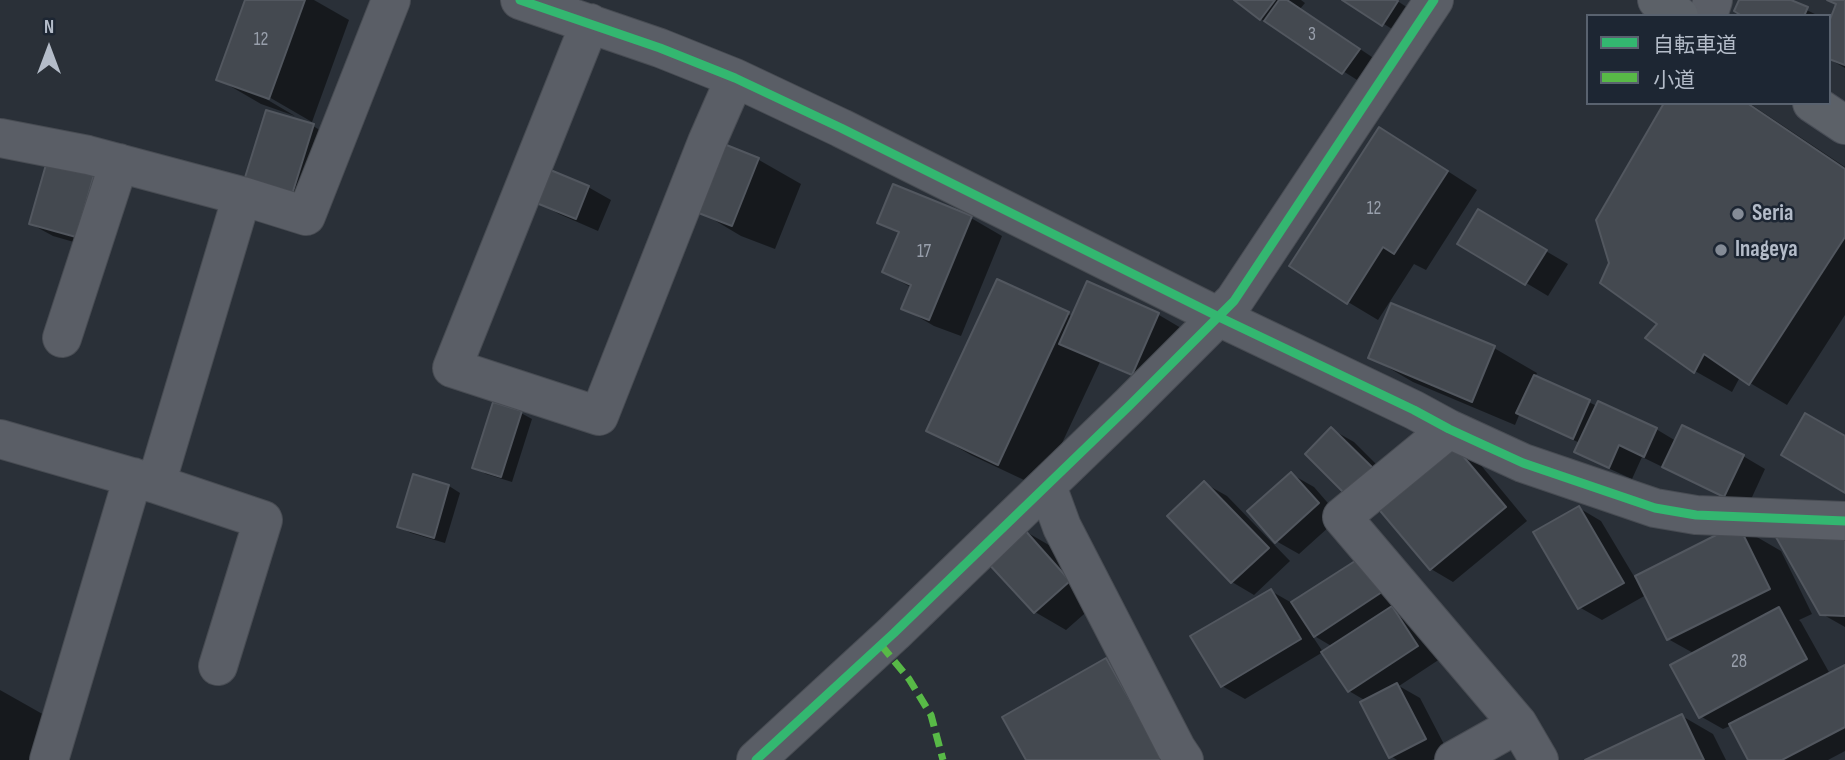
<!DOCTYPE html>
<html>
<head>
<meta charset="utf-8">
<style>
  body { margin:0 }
  #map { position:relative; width:1845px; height:760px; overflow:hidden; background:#2a3038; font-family:"Sofia Sans Condensed","Noto Sans JP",sans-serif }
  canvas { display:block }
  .legend { position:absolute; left:1586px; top:14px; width:245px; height:91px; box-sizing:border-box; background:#1d2633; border:2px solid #59626f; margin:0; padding:9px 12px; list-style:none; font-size:21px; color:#b4bcc9 }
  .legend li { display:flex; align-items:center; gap:14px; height:35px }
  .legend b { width:35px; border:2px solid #59626f }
  .north { position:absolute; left:14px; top:14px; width:70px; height:70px; -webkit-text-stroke:5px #1d2633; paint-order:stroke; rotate:0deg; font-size:19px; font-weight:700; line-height:28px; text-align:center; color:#b4bcc9 }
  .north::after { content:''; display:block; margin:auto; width:24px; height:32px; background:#b4bcc9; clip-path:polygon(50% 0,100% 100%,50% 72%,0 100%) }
</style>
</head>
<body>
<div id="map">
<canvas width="1845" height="760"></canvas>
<ul class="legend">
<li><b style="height:9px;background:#33b770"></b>自転車道</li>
<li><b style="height:9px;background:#58b947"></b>小道</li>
</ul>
<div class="north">N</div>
</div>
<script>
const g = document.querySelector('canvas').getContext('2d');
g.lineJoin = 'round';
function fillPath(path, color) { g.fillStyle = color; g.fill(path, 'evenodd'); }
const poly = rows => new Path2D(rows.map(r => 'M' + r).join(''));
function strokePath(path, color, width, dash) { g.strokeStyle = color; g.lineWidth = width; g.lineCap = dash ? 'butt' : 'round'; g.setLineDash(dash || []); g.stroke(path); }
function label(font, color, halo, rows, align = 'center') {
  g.font = font + ' "Sofia Sans Condensed",sans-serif'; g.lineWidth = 5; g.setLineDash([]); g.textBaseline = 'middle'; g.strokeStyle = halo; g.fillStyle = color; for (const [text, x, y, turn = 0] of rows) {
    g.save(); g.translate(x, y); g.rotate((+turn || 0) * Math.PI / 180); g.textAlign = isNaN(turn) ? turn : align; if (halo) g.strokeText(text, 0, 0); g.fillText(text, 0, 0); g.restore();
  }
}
const shadow = poly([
  [247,0,314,0,349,20,312,122,262,93,261,96,295,116,261,104,218,79],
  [1236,0,1301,0,1305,3,1300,9,1381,63,1365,85,1261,19],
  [1345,0,1396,0,1420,16,1405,37],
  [1741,0,1786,0,1819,16,1745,16],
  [1830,0,1845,0,1845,68,1829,59,1829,21,1838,5],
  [1666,103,1749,103,1845,167,1845,315,1787,405,1740,377,1732,392,1695,371,1647,338,1659,324],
  [313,126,335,139,312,213,266,199],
  [725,146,759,160,801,184,775,249,741,236,699,211],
  [1410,147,1477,190,1426,270,1414,264,1378,320,1348,302],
  [94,177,116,190,98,249,53,236,31,224],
  [588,187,611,200,598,231,559,214,536,201],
  [1479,212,1568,264,1548,296,1459,243],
  [971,218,1002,236,961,336,934,326,903,308,912,288,884,272,900,234,879,222],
  [1087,283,1159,315,1181,328,1155,386,1100,362,1041,488,971,455,929,431,1068,314,1073,317],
  [1392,305,1494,348,1537,373,1535,377,1597,406,1656,429,1676,441,1743,456,1765,469,1747,508,1642,457,1632,479,1599,464,1577,451,1580,443,1541,425,1520,413,1515,425,1413,382,1370,357],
  [521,413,532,419,512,482,486,474,474,467],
  [1331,429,1354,442,1397,485,1452,445,1475,458,1527,521,1453,582,1431,569],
  [1291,474,1314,487,1340,517,1299,554,1276,541],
  [1204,483,1227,496,1290,561,1254,595,1232,582],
  [449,486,460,493,445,543,411,533,399,527],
  [1579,508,1601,521,1635,578,1738,526,1781,551,1812,614,1799,620,1801,622,1830,674,1845,667,1845,751,1828,760,1750,760,1732,725,1723,729,1700,716,1695,654,1668,639,1646,595,1602,620,1579,607],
  [1023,530,1054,548,1100,600,1066,630,1035,612],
  [1845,534,1845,627,1822,614],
  [1366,556,1440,659,1399,686,1420,698,1448,752,1432,760,1397,760,1391,756,1366,701,1349,691,1333,647,1311,634,1323,652,1245,699,1222,686,1271,591,1292,603],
  [1106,660,1137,678,1184,760,1028,760],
  [0,690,46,716,31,760,0,760],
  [1682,716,1713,734,1726,760,1589,760]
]);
const building = poly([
  [245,0,305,0,269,99,216,80,245,0],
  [1234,0,1275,0,1260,20,1234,0],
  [1279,0,1287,0,1360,49,1342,74,1264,21,1279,0],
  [1342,0,1396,0,1398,1,1382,26,1342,0],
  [1739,0,1791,0,1808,7,1804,16,1742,16,1734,11,1739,0],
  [1827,0,1845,0,1845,65,1829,59,1829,22,1836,4,1827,0],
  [1664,103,1747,103,1845,169,1845,237,1749,385,1704,354,1694,373,1645,338,1657,324,1600,283,1609,263,1596,220,1664,103],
  [266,110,314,124,290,201,242,187,266,110],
  [1379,127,1448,171,1394,254,1383,247,1347,304,1289,266,1379,127],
  [724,144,759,158,732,226,696,212,724,144],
  [47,161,94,175,76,237,29,224,47,161],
  [548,169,589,186,576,219,534,202,548,169],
  [893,184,972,216,929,320,901,309,911,285,882,272,899,232,877,223,893,184],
  [1478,209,1547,250,1525,285,1457,244,1478,209],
  [997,279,1069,312,998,465,926,431,997,279],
  [1087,281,1159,313,1132,375,1059,344,1087,281],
  [1391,303,1495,346,1472,402,1368,358,1391,303],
  [1534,375,1590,400,1573,439,1516,413,1534,375],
  [1598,401,1657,428,1644,457,1619,445,1609,468,1574,452,1598,401],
  [493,402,522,411,501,477,472,468,493,402],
  [1805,413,1845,436,1845,493,1781,455,1805,413],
  [1682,425,1744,455,1724,497,1662,467,1682,425],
  [1331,427,1376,471,1349,498,1305,454,1331,427],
  [1452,443,1506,507,1430,570,1376,506,1452,443],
  [1291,472,1319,503,1275,543,1247,511,1291,472],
  [413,474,449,485,434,538,397,527,413,474],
  [1204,481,1269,548,1231,583,1167,516,1204,481],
  [1579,506,1624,583,1578,609,1533,532,1579,506],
  [1738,524,1770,589,1667,640,1635,576,1738,524],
  [1023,528,1070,581,1034,613,986,561,1023,528],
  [1772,530,1845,532,1845,616,1820,615,1772,530],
  [1366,554,1388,588,1314,637,1291,602,1366,554],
  [1271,589,1301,639,1221,687,1190,636,1271,589],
  [1392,606,1418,646,1348,692,1321,652,1392,606],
  [1779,607,1807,659,1699,718,1670,665,1779,607],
  [1106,658,1164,760,1026,760,1002,717,1106,658],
  [1845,665,1845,727,1782,760,1748,760,1729,724,1845,665],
  [1397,683,1426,739,1389,758,1360,702,1397,683],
  [1682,714,1704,760,1585,760,1682,714]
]);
const minor = poly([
  [520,0,660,48,735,78,841,128,1219,317,1414,410,1449,429,1523,463,1655,508,1696,515,1845,521],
  [1708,16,1713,0],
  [590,23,452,368,599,416,707,142,735,78],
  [0,138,88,155,242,196,306,216,391,0],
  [62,338,119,163],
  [1449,429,1342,517,1518,724,1539,760],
  [0,439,156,484,263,520,218,666],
  [156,484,242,196],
  [1047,486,1062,527,1176,748,1184,760],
  [49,760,133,477],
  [756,760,894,633,1130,405,1234,301,1434,0],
  [1454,760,1518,724]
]);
const major = poly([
  [1657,0,1679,16],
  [1812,103,1845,125]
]);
const quiet = poly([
  [881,645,909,679,931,715,943,760]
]);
const cycleway = poly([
  [520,0,660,48,735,78,841,128,1219,317,1414,410,1449,429,1523,463,1655,508,1696,515,1845,521],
  [756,760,894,633,1130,405,1234,301,1434,0]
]);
const markers = [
  [1738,214,7,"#848b96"],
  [1721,250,7,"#848b96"]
];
const numberNames = [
  ["3",1312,35],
  ["12",261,40],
  ["12",1374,209],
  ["17",924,252],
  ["28",1739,662]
];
const poiNames = [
  ["Seria",1752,214],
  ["Inageya",1735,250]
];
fillPath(shadow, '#0007');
fillPath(building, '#444950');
strokePath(building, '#52575f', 2);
strokePath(minor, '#484c53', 40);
strokePath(major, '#484c55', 40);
strokePath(minor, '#5a5e66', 38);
strokePath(major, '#5c6168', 38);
strokePath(quiet, '#58b947', 7, [14, 7]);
strokePath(cycleway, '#33b770', 9);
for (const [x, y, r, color] of markers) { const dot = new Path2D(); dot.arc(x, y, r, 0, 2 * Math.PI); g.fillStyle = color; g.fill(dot); strokePath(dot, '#1d2633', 2.5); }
label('19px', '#989fab', null, numberNames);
label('bold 23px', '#b4bcc9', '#1d2633', poiNames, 'left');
</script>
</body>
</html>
